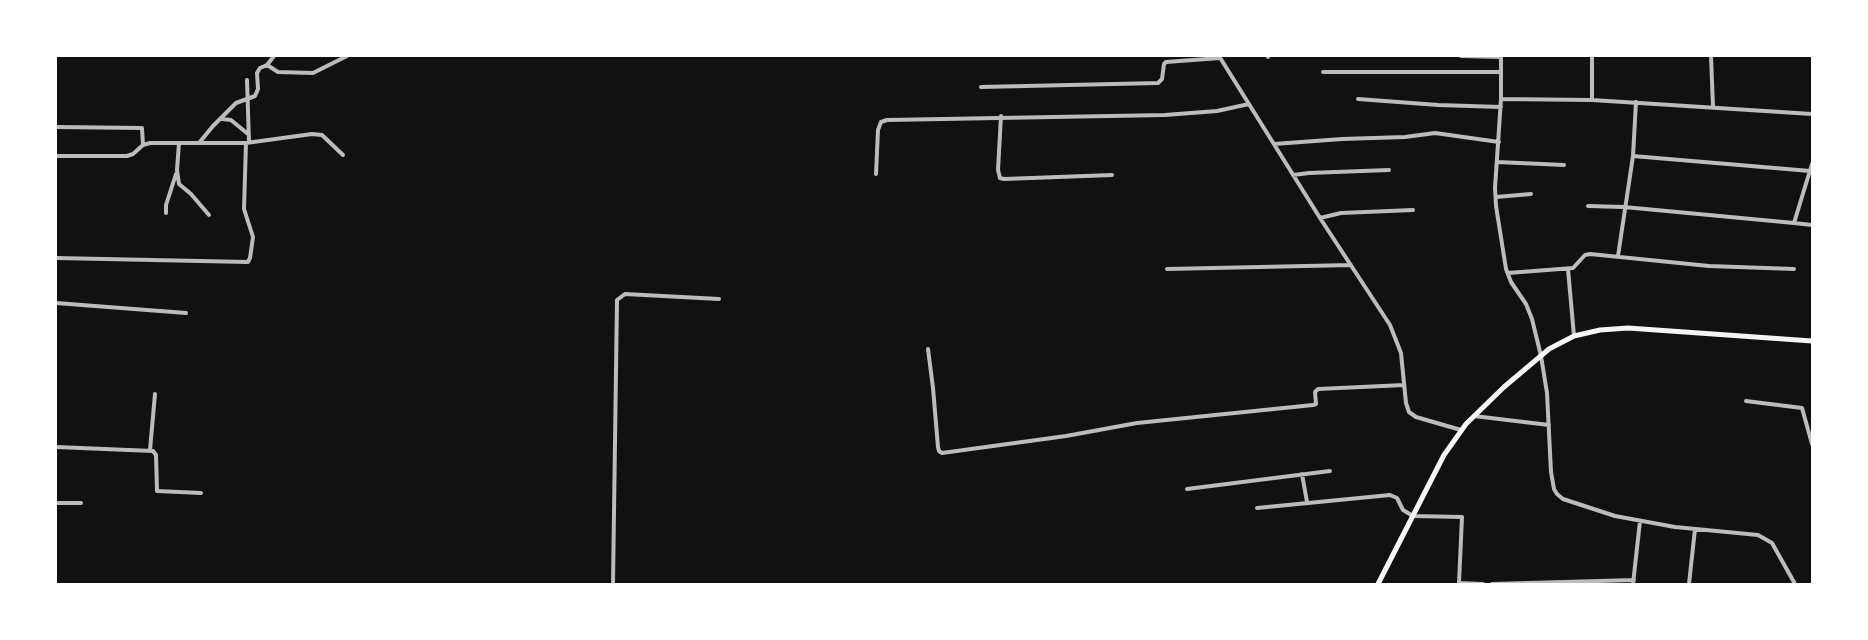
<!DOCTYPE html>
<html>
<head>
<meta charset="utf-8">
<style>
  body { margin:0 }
  #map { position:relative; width:1868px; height:640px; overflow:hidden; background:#111; font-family:"Public Sans",sans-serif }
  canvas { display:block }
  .frame { position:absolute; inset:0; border:57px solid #fff; pointer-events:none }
</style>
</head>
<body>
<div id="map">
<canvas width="1868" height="640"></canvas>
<div class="frame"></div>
</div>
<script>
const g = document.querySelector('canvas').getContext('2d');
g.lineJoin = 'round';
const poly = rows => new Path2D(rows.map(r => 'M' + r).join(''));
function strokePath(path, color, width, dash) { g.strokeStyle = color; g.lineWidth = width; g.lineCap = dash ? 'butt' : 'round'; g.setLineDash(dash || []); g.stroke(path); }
const minor = poly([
  [274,56,267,65,278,72,313,73,347,56],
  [1219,56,1320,218,1390,325,1401,353,1406,403,1409,412,1416,417,1461,430],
  [1268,56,1268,57],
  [1461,56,1501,57],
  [1501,56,1501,99,1495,188,1496,206,1506,269,1511,282,1526,304,1532,319,1541,356,1547,393,1551,472,1554,489,1557,494,1563,499,1615,516,1675,527,1758,535,1772,543,1795,584],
  [1592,56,1592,100],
  [1711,56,1713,107],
  [1323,72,1501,72],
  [247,80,249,142],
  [981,87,1158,83,1162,79,1164,64,1166,62,1220,58],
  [1358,99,1438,105,1501,107],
  [1501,99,1592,100,1812,114],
  [1001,116,998,170,1000,178,1004,179,1112,175],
  [222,119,231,120,248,134],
  [56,127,142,128,143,145],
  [179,143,177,170,179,184,191,194,209,215],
  [199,143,213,126,236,103,255,96,258,89,257,73,260,68,267,65],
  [1274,144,1342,139,1405,137,1435,133,1499,142],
  [56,156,127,156,133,154,143,145,150,143,246,143,312,134,322,135,343,155],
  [1633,156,1810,171],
  [1497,162,1564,165],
  [876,174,878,130,881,122,887,120,1165,115,1217,111,1249,104],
  [1293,175,1309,173,1389,170],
  [1496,197,1531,194],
  [1588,206,1624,207,1794,223,1812,164],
  [166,213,166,205,176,174],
  [1320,218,1341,213,1413,210],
  [1794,223,1812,225],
  [1618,256,1633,156,1636,102],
  [56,258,248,262,250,258,253,237,244,209,246,143],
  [1167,269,1351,265],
  [1568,269,1574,336],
  [1508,273,1573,268,1585,255,1590,254,1709,266,1794,269],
  [56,303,186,313],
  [928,349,933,388,938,447,939,451,942,453,1066,436,1137,423,1313,405,1316,404,1315,392,1318,389,1404,385],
  [1746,401,1802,408,1812,444],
  [1474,416,1549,425],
  [56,447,153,451,156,455,157,491,201,493],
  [150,450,155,394],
  [1302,474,1307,502],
  [1187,489,1330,471],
  [56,503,81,503],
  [1257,508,1390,495,1397,498,1403,510,1413,516,1462,517,1459,583,1483,584],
  [613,584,617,300,625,294,719,299],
  [1492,584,1634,580],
  [1633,584,1640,521],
  [1689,584,1695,529]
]);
const primary = poly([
  [1378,584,1444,455,1466,424,1504,387,1549,349,1574,336,1600,330,1628,328,1812,341]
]);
strokePath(minor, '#bcbcbc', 4);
strokePath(primary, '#f5f5f5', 5);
</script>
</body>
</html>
